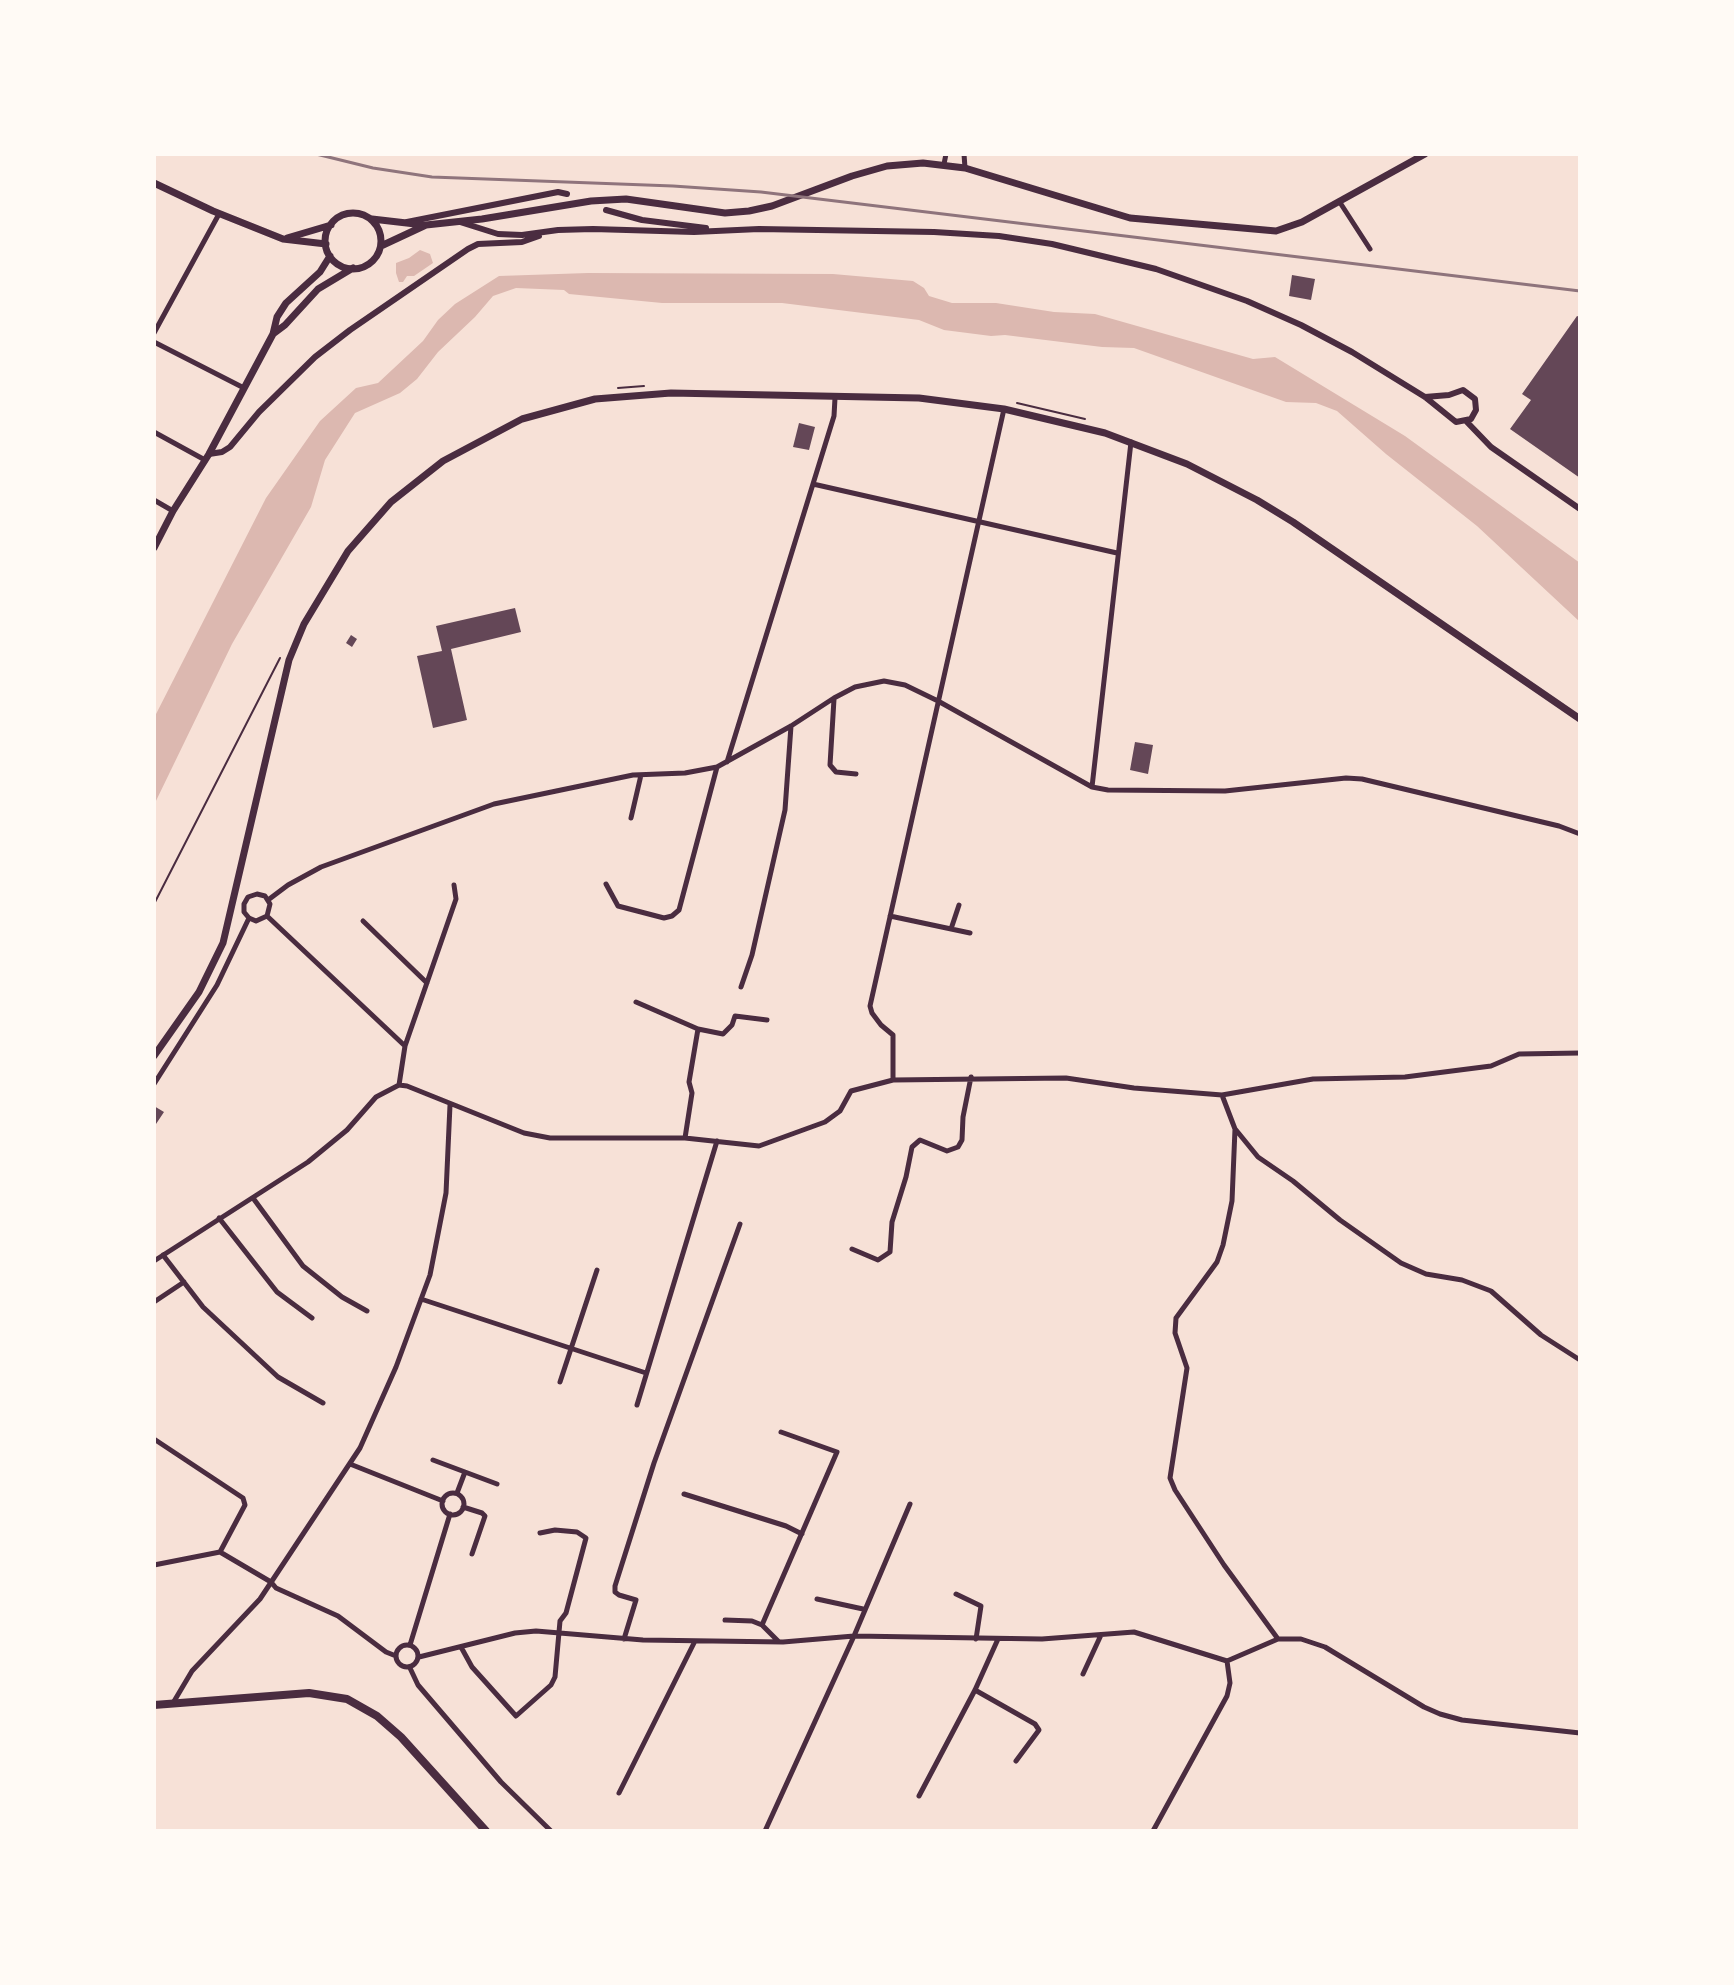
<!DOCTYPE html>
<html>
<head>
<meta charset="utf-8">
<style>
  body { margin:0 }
  #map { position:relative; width:1734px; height:1985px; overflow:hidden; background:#f7e1d7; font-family:Ubuntu,sans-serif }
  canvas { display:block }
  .frame { position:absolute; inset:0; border:156px solid #fffaf5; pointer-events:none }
</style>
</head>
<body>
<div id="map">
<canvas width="1734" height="1985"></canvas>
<div class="frame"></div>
</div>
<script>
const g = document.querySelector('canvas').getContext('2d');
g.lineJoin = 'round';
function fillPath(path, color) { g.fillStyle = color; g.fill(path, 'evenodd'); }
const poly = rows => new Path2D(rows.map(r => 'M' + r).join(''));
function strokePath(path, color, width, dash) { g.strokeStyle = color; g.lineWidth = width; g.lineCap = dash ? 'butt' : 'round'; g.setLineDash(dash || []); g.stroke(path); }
const water = poly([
  [420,250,430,254,433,263,414,276,407,276,403,282,399,282,396,273,396,263,409,258],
  [588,273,833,274,913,281,924,288,929,296,952,303,996,303,1054,312,1095,314,1253,359,1275,357,1405,436,1580,563,1580,622,1477,526,1386,454,1337,411,1316,403,1286,402,1134,348,1102,347,1005,335,991,336,944,330,919,320,782,303,662,303,569,294,564,290,516,288,493,296,475,317,438,352,417,379,400,393,355,413,325,460,311,507,232,644,154,805,154,718,266,498,320,421,356,388,378,383,423,341,438,320,455,304,499,276]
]);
const building = poly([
  [1292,275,1315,279,1311,300,1289,296],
  [1577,316,1580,317,1580,478,1510,429,1531,400,1522,394],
  [799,423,815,427,809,450,793,447],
  [515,608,521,632,451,649,467,720,433,728,417,656,442,651,436,626],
  [351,635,357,639,352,647,346,643],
  [1135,742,1153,745,1148,774,1130,770],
  [154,1106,164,1112,154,1127]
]);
const path = poly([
  [618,388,644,386],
  [1017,403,1085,419],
  [154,904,280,658]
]);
const minor = poly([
  [964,154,965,168],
  [944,164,946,154],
  [1339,201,1370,249],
  [154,333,219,214],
  [154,342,244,388],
  [154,432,205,460],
  [813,484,1117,553],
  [154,500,173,511],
  [834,699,830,765,836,772,856,774],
  [727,762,834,416,835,398],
  [1092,787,1131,442],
  [631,818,641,775],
  [606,884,618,906,664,918,672,916,679,910,717,767],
  [268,900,288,885,321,867,494,804,633,775,685,773,717,767,791,726,834,698,855,687,884,681,905,685,938,701,1092,787,1108,790,1225,791,1346,778,1362,779,1559,826,1580,834],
  [267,916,405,1046],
  [890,916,970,933],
  [249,918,244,912,244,904,248,897,257,894,265,896,270,904,267,916],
  [249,918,256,921,267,916],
  [363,921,427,983],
  [951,929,959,905],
  [741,987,752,955,785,810,791,726],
  [636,1002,698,1029,689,1082,692,1093,685,1138],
  [698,1029,723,1034,732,1025,735,1016,767,1020],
  [893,1080,893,1035,881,1025,872,1013,870,1006,1004,409],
  [154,1084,217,985,249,918],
  [399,1085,405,1046,456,899,454,885],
  [1222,1095,1235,1129,1232,1201,1223,1245,1217,1262,1176,1318,1175,1333,1187,1368,1170,1478,1175,1490,1224,1565,1278,1639],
  [1236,1130,1258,1157,1293,1181,1340,1220,1401,1263,1426,1274,1462,1280,1491,1291,1541,1335,1580,1360],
  [253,1198,303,1266,342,1297,367,1311],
  [219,1218,277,1292,312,1318],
  [852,1249,878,1260,890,1252,892,1222,906,1177,912,1147,920,1140,947,1151,958,1147,962,1140,963,1117,971,1077],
  [163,1255,203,1307,278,1377,323,1403],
  [154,1261,308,1162,347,1130,376,1097,399,1085,407,1086,524,1133,550,1138,685,1138,759,1146,825,1122,840,1111,851,1091,893,1080,1066,1078,1134,1088,1222,1095,1313,1079,1405,1077,1491,1066,1519,1054,1580,1053],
  [421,1299,646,1373],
  [154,1302,184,1282],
  [560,1382,597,1270],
  [637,1405,717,1141],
  [154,1439,243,1498,245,1505,220,1552],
  [433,1460,497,1484],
  [350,1464,443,1501],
  [457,1493,465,1472],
  '442 1504a11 11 0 1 1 22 0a11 11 0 1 1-22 0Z',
  [684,1494,786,1526,802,1534],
  [463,1507,482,1513,485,1516,472,1554],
  [154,1565,220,1552,271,1582,276,1588,338,1616,386,1652,396,1656],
  [956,1594,981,1606,976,1639],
  [817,1599,863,1609],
  [725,1620,752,1621,762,1625],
  [624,1639,636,1600,619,1595,615,1592,615,1586,654,1463,740,1224],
  [778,1641,762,1625,837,1452,781,1432],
  '396 1656a11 11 0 1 1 22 0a11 11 0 1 1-22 0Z',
  [410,1645,450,1514],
  [461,1647,472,1667,516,1716,551,1685,555,1677,560,1621,566,1613,586,1538,577,1532,555,1530,540,1533],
  [419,1657,515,1633,536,1631,643,1640,783,1642,854,1636,1042,1639,1134,1632,1227,1661,1278,1639,1301,1639,1325,1647,1424,1707,1440,1714,1462,1720,1580,1733],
  [410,1668,418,1685,501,1782,551,1831],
  [1083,1674,1101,1635],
  [975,1690,1035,1724,1039,1730,1016,1761],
  [173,1703,192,1671,260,1599,360,1448,396,1367,430,1275,446,1193,450,1105],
  [619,1793,695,1641],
  [919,1796,975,1690,998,1639],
  [765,1831,854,1636,910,1504],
  [1153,1831,1227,1696,1230,1683,1227,1661]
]);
const tertiary = poly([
  [606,210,642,220,706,228],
  [407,222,558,192,567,194],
  [460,222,498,234,522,235,558,230,593,229,694,232,759,229,934,232,999,236,1052,244,1156,269,1247,301,1301,325,1352,352,1425,397,1456,422,1471,419,1476,410,1475,399,1463,390,1449,395,1425,397],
  [1466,421,1491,447,1580,509],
  [209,454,222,452,230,447,259,412,315,357,350,330,468,249,478,244,522,242,539,236]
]);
const secondary = poly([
  [154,183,213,211,283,239,326,244],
  '325 241a28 28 0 1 1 56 0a28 28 0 1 1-56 0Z',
  [372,219,424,225],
  [287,238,331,225],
  [381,246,426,225,482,219,591,201,626,199,725,213,749,211,772,206,852,176,887,166,923,163,965,168,1130,218,1276,231,1302,222,1425,154],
  [273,334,285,325,318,289,353,268],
  [154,548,173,511,209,454,273,334,277,317,286,303,320,272,330,256],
  [154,1056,199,992,223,943,289,660,304,624,348,551,391,502,443,461,522,419,595,399,671,393,919,398,1004,409,1105,433,1187,464,1257,500,1293,522,1580,719]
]);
const primary = poly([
  [154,1705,309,1693,347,1699,377,1716,401,1737,486,1831]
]);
const rail = poly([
  [316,154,373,168,432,177,673,186,761,192,1580,291]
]);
fillPath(water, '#dcb8b0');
fillPath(building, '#644757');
strokePath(path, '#4a2c40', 2);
strokePath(minor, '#4a2c40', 5);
strokePath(tertiary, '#4a2c40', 6);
strokePath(secondary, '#4a2c40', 7);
strokePath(primary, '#4a2c40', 8);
strokePath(rail, '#8f747c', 3);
</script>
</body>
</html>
